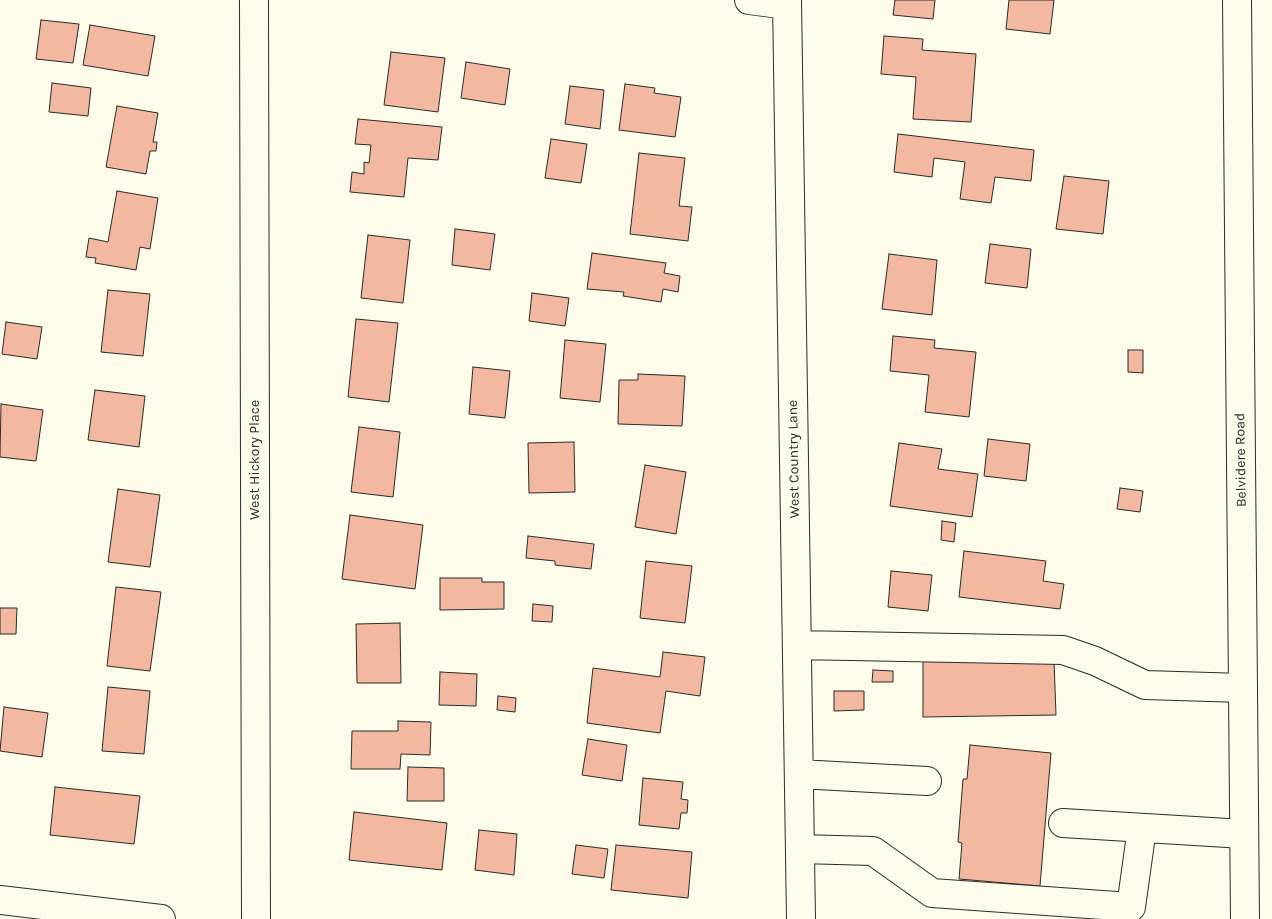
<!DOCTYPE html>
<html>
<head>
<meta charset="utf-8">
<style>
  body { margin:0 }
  canvas { display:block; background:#fdfbea }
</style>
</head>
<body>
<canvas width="1272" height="919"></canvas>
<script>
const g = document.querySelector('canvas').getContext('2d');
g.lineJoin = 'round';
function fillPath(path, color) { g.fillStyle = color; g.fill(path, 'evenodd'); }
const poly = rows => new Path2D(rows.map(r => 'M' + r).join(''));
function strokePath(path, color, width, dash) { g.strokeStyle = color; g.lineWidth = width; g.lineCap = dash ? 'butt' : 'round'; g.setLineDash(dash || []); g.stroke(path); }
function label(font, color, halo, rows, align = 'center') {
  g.font = font + ' Karla,sans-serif'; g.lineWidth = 4; g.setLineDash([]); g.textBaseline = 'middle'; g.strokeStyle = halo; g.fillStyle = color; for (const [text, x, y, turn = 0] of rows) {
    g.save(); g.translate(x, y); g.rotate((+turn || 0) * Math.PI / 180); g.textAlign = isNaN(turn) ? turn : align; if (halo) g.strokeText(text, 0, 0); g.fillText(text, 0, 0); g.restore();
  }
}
const building = poly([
  [895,0,935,0,933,19,893,15,895,0],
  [1009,0,1054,0,1050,34,1006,29,1009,0],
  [41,20,79,24,73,63,36,59,41,20],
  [90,25,155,36,148,76,83,65,90,25],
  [884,36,923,39,922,50,976,54,971,122,913,119,916,77,881,74,884,36],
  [391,52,445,58,438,112,384,105,391,52],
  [466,62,510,69,505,105,461,98,466,62],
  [52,83,91,88,88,116,49,112,52,83],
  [625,84,655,88,654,93,681,97,675,137,619,130,625,84],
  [570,86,604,90,600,129,565,124,570,86],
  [117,106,158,113,153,142,157,142,156,151,150,151,146,174,106,167,117,106],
  [358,119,442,127,438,160,408,158,404,197,350,192,352,172,364,174,364,162,369,163,371,145,355,144,358,119],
  [898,134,1034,150,1031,181,995,177,991,203,960,199,965,162,934,158,932,177,894,172,898,134],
  [551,139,587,144,581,183,545,178,551,139],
  [639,153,685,158,679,206,692,207,688,241,630,234,639,153],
  [1064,176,1109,181,1103,234,1056,229,1064,176],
  [117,191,158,198,150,249,140,247,136,270,95,263,96,258,86,257,89,238,108,242,117,191],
  [455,229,495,234,490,270,452,265,455,229],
  [368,235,410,240,403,303,361,298,368,235],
  [990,244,1031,249,1027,288,985,283,990,244],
  [592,253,666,263,664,273,680,276,678,292,663,289,661,302,623,296,624,292,587,289,592,253],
  [889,254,937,260,932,315,882,309,889,254],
  [108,290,150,294,143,356,101,352,108,290],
  [532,293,569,298,565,326,529,321,532,293],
  [356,319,398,323,389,402,348,397,356,319],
  [6,322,42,327,37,359,2,354,6,322],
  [893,336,935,340,934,348,976,352,969,417,925,412,929,375,890,371,893,336],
  [565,340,606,344,600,402,560,398,565,340],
  [1128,350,1143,350,1143,373,1128,372,1128,350],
  [473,367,510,371,505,418,469,414,473,367],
  [638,374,685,376,682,426,618,424,619,380,638,380,638,374],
  [95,390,145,396,139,447,88,440,95,390],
  [1,404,43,410,36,461,0,457,1,404],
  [359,427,400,432,393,497,351,492,359,427],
  [988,439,1030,444,1026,481,984,476,988,439],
  [574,442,575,492,529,493,528,443,574,442],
  [899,443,942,449,938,469,978,474,972,517,890,506,899,443],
  [645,465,686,472,676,534,635,527,645,465],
  [1120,488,1143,491,1140,512,1117,509,1120,488],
  [118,489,160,495,150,567,108,562,118,489],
  [350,515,423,525,415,589,342,579,350,515],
  [942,521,956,523,954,542,941,540,942,521],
  [528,536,594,544,591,569,555,565,555,561,526,558,528,536],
  [964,551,1046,561,1043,581,1064,584,1060,609,959,597,964,551],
  [646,561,692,566,685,623,640,618,646,561],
  [891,571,932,575,928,611,888,607,891,571],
  [440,578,482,578,482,582,504,582,504,609,440,610,440,578],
  [116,587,161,592,150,671,107,666,116,587],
  [533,604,553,606,552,622,532,621,533,604],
  [0,608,17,608,16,634,0,634,0,608],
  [400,623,401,683,357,683,356,624,400,623],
  [663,652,705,657,700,696,666,691,660,733,587,723,593,668,660,677,663,652],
  [923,661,1054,661,1056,715,923,717,923,661],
  [873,670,893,671,893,682,872,682,873,670],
  [440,672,477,674,476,706,439,705,440,672],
  [108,687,150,691,144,754,102,751,108,687],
  [834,691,864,691,864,710,834,711,834,691],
  [498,696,516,698,515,712,497,710,498,696],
  [4,707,48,713,42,757,0,751,4,707],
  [398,721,431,722,430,755,401,754,400,769,351,769,352,731,398,731,398,721],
  [588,739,627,745,622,781,582,775,588,739],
  [970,745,1051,753,1040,886,959,879,962,843,958,842,963,779,967,779,970,745],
  [408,767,444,768,444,801,407,801,408,767],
  [643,778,683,782,681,799,688,800,687,813,681,813,679,829,639,825,643,778],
  [55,787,140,796,134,844,50,835,55,787],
  [354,812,447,823,442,870,349,860,354,812],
  [479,830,517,834,514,875,475,870,479,830],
  [576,845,608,849,604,878,572,874,576,845],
  [616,845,692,852,688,898,611,890,616,845]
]);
const minor = poly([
  [254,0,256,919],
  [749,0,787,5],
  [787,0,801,919],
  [797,645,1063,650,1095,661,1145,685,1243,688],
  [799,774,927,781],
  [1063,823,1244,834],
  [800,849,873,851,932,893,1131,907,1142,828],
  [0,900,161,919]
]);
const major = poly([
  [1237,0,1245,919]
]);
const streetNames = [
  ["West Country Lane",794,459,-91],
  ["West Hickory Place",255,460,-90],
  ["Belvidere Road",1241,460,-91]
];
fillPath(building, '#f2b8a0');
strokePath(building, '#2b2b2b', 1);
strokePath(minor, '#2b2b2b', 30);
strokePath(major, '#2b2b2b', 30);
strokePath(minor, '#fdfbea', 28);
strokePath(major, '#fdfbea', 28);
label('14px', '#2b2b2b', '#fdfbea', streetNames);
</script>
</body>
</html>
